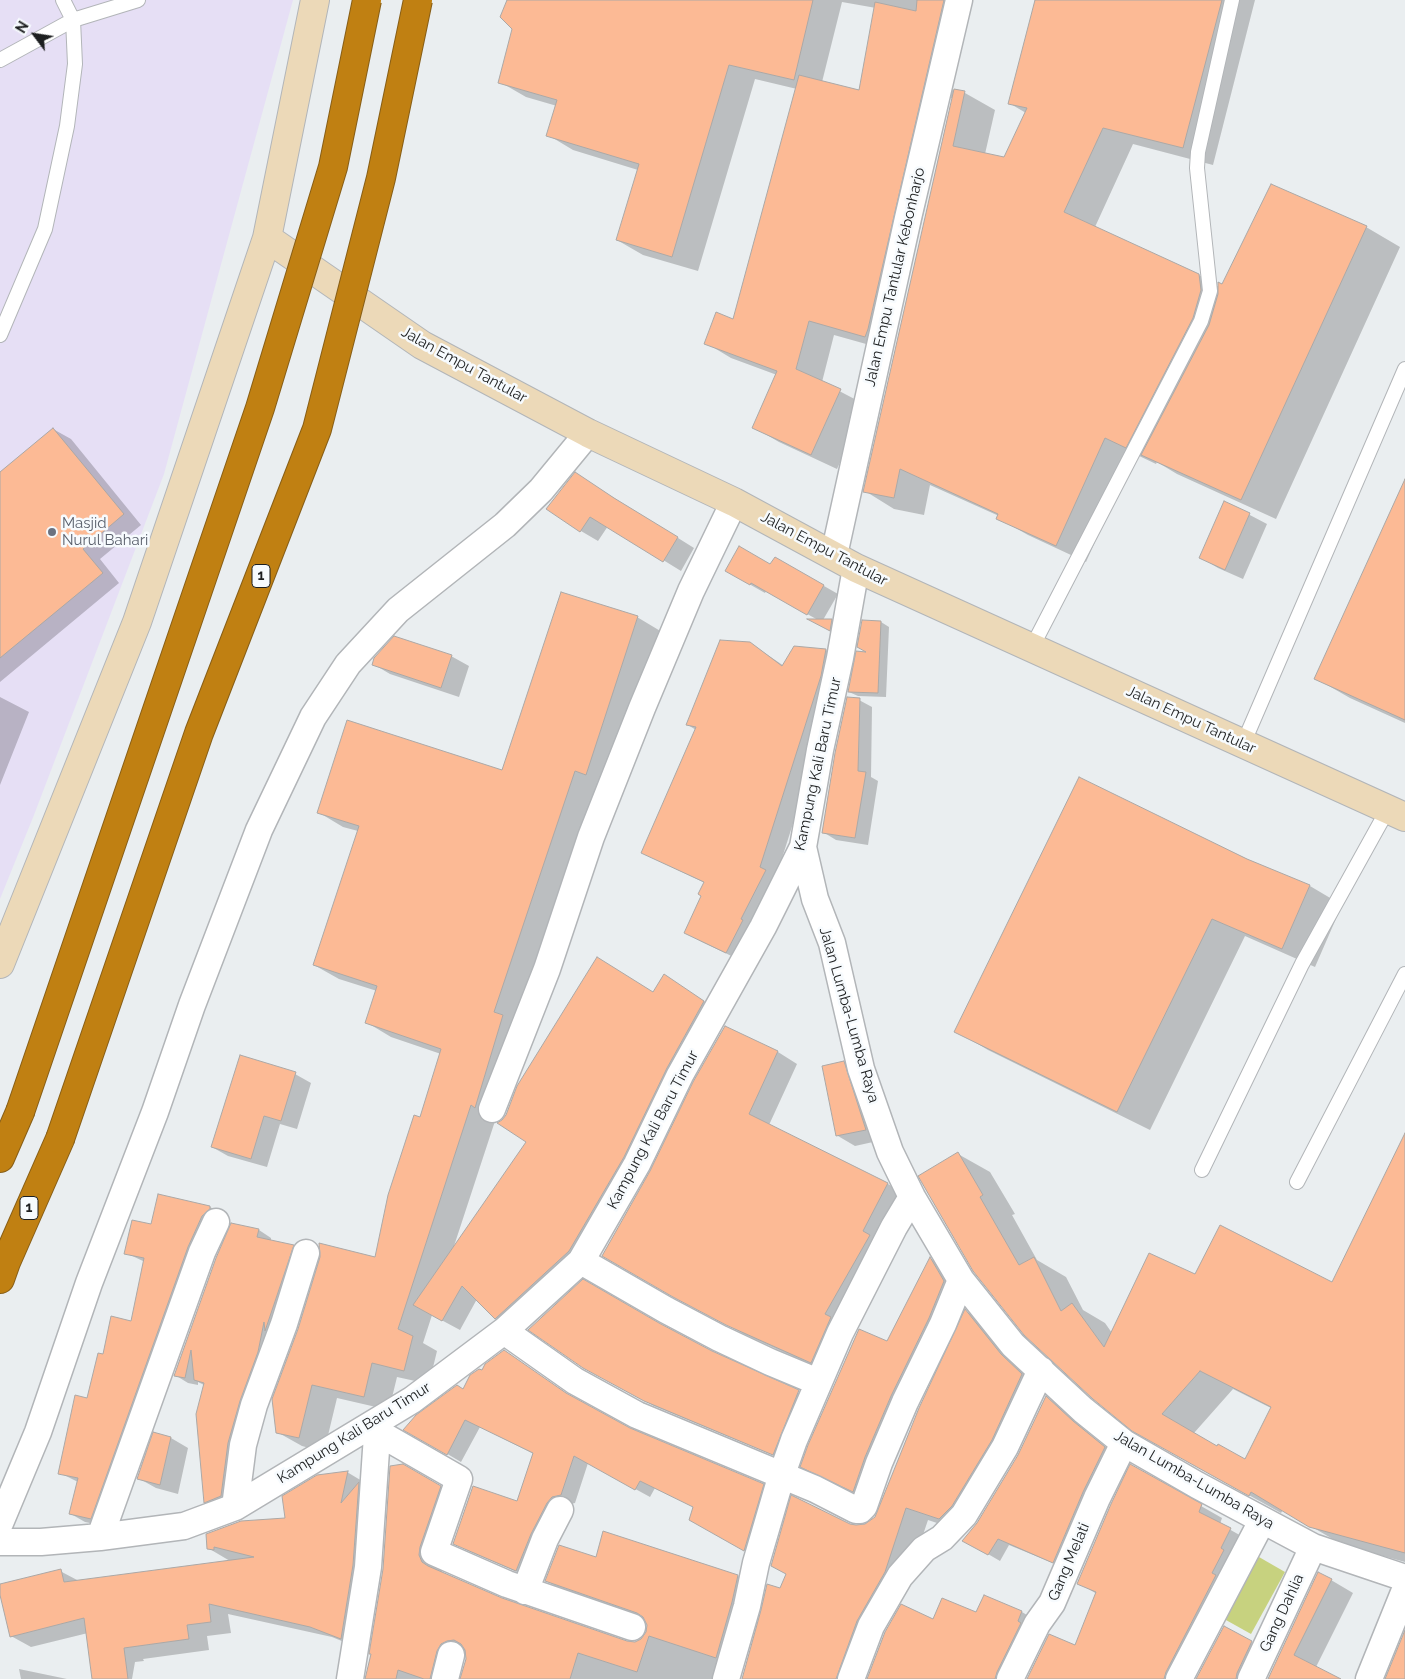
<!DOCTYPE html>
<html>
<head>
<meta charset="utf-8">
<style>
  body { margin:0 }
  #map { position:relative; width:1405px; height:1679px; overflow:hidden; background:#eaeef0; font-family:Raleway,sans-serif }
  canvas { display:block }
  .north { position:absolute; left:10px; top:10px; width:50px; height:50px; -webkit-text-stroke:4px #f7fbfe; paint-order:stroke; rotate:301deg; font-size:14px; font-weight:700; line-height:20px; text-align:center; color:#1d1f20 }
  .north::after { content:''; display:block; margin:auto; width:18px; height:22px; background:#1d1f20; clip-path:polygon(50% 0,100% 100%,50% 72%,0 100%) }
</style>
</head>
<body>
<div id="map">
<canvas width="1405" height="1679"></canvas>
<div class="north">N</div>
</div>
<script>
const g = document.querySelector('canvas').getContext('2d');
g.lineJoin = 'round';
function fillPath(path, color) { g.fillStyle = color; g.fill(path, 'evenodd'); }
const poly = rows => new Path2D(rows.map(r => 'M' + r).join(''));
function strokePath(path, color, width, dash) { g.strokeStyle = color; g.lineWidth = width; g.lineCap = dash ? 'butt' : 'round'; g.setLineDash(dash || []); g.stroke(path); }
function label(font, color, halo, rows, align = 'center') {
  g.font = font + ' Raleway,sans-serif'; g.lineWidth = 5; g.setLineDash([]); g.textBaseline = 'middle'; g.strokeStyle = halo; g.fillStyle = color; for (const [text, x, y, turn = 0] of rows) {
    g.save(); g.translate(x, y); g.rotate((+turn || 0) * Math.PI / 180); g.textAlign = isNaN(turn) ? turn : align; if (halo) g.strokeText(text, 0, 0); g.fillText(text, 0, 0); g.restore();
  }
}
const industrial = poly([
  [0,0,293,0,164,474,34,815,0,899]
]);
const green = poly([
  [1252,1553,1285,1572,1251,1634,1217,1615]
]);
const shadow = poly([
  [508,0,972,0,952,90,965,93,995,110,985,154,1005,159,1026,113,1009,103,1036,0,1255,0,1213,165,1133,144,1095,227,1199,275,1219,287,1366,227,1400,247,1276,519,1177,474,1157,462,1156,464,1135,454,1086,562,1028,535,998,518,999,516,930,485,924,515,894,509,865,491,953,98,950,98,894,344,891,351,834,335,822,382,866,405,837,469,779,442,753,427,777,375,731,358,706,343,734,321,797,89,755,79,698,271,643,255,617,240,638,170,573,150,548,135,557,106,526,97,500,82,513,29],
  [842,2,876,8,860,91,822,82],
  [53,429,71,439,141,525,100,559,119,583,0,682,0,473],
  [576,474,694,548,681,571,608,526,598,541,581,531],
  [1405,482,1405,723,1350,698,1315,678],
  [1225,502,1267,524,1243,579,1218,568,1200,557],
  [775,558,838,594,823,620,831,621,849,631,847,640,812,620,818,620,766,591,765,593,726,571,771,566],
  [637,617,662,632,527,1030,500,1121,496,1118,454,1246,653,993,665,976,721,1012,641,1167,513,1328,496,1318,477,1299,460,1330,432,1315,423,1343,437,1351,429,1384,397,1377,389,1410,337,1398,324,1452,302,1446,277,1432,375,1258,441,1054,391,1037,366,1022,377,991,339,979,314,965,358,831,343,827,318,812,503,772],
  [881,622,889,627,886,697,858,696,849,692,871,654],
  [750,643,784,666,795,647,826,650,842,659,837,685,776,877,742,961,702,942,686,933,703,895,705,883,659,861,696,730,688,725],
  [451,656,469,666,459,697,390,674,373,664],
  [0,697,29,712,0,785],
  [859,700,872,707,871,777,878,781,868,845,836,840,823,832],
  [1080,779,1247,859,1310,886,1342,905,1315,967,1245,936,1150,1130,988,1050,956,1031],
  [725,1028,778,1052,797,1064,769,1125,888,1184,907,1195,831,1373,747,1336,695,1308,651,1172],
  [844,1063,861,1073,882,1140,855,1146,838,1136],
  [295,1074,311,1083,297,1129,280,1124,267,1167,228,1156,212,1147],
  [1405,1136,1405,1562,1343,1545,1283,1510,1281,1513,1166,1449,1025,1334,958,1154,990,1172,1015,1214,1012,1215,1037,1260,1066,1277,1083,1310,1105,1323,1112,1333,1195,1276,1333,1284],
  [1233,1389,1271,1408,1246,1461,1218,1448,1194,1433],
  [210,1207,224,1215,105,1526,85,1522,71,1514,78,1482,60,1473,103,1356,132,1322,145,1262,126,1253,152,1225],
  [231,1224,259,1230,271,1238,271,1241,293,1246,306,1254,234,1503,217,1509,205,1502,204,1385,198,1382,198,1385,188,1383,175,1375],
  [931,1259,946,1268,960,1291,870,1500,818,1476],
  [966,1311,987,1323,1043,1388,961,1531,928,1520,906,1585,878,1633,861,1679,743,1679,780,1590,849,1525,856,1526,866,1525,876,1517],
  [504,1351,578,1401,629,1429,763,1485,777,1493,758,1558,691,1520,694,1507,655,1488,650,1497,588,1463,575,1503,567,1505,531,1578,468,1551,454,1543,518,1502,534,1454,480,1427,461,1462,405,1429,464,1390],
  [712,1353,808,1397,782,1459,654,1406,584,1367],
  [1046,1397,1057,1404,1084,1429,1116,1455,1065,1568,1009,1545,1000,1561,964,1540,978,1523,1019,1455],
  [154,1434,171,1438,188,1448,178,1494,156,1488,138,1478],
  [402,1465,462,1499,441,1568,443,1574,502,1599,627,1642,636,1643,642,1640,647,1633,648,1624,646,1620,568,1593,546,1581,596,1558,738,1576,759,1588,735,1679,462,1679,467,1654,462,1657,455,1679,371,1679,372,1654],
  [1131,1466,1222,1518,1220,1524,1252,1542,1190,1679,1028,1679,1075,1647,1097,1594,1078,1583],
  [347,1472,367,1484,361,1649,332,1637,228,1614,231,1633,207,1636,209,1650,143,1659,144,1661,135,1662,132,1679,93,1679,88,1633,31,1647,11,1636,0,1586,60,1571,79,1581,230,1561,208,1548,286,1520],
  [1331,1580,1353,1593,1316,1667,1338,1679,1269,1679],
  [984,1597,1022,1612,1043,1625,1021,1679,868,1679,934,1621,977,1614],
  [1224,1628,1273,1655,1262,1679,1197,1679],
  [19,1669,67,1679,21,1679]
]);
const building = poly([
  [507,0,813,0,794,80,729,65,672,257,616,240,639,164,546,136,557,100,498,83,512,29,500,17,507,0],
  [917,0,944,0,868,329,865,337,809,321,796,369,841,389,811,455,752,428,777,371,704,344,716,312,733,319,799,75,859,90,875,2,916,11,917,0],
  [1035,0,1222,0,1183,148,1103,128,1064,212,1199,274,1201,290,1193,318,1126,448,1105,438,1056,546,996,519,998,514,900,469,894,498,863,492,954,89,965,91,953,146,1004,157,1027,108,1008,104,1035,0],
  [1271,184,1367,226,1241,500,1141,455,1209,325,1218,294,1218,282,1222,284,1271,184],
  [53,428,124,514,83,549,103,573,0,658,0,472,53,428],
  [575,472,614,498,678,537,663,562,590,517,580,532,546,509,575,472],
  [1405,479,1405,720,1314,679,1405,479],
  [1224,501,1250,513,1225,570,1199,558,1224,501],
  [739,546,770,564,775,557,824,585,807,615,751,583,750,585,725,571,739,546],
  [561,592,638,616,586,775,575,771,494,1012,503,1015,475,1108,471,1105,398,1329,413,1336,404,1371,372,1363,364,1397,312,1385,299,1438,276,1433,272,1399,298,1329,320,1257,319,1243,375,1257,388,1195,414,1115,420,1117,441,1049,365,1023,377,986,313,965,359,826,317,813,347,720,502,770,561,592],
  [807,619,832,619,830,631,807,619],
  [862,620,881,621,878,693,848,692,856,651,866,652,857,647,862,620],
  [394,636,452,655,441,688,372,665,374,658,394,636],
  [720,640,750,642,782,666,794,646,826,649,821,676,760,867,766,870,741,919,743,920,726,953,684,933,701,896,698,894,704,882,641,853,696,727,686,725,720,640],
  [847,697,860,698,858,771,866,772,855,838,822,833,835,753,847,697],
  [1079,777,1247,859,1310,885,1282,949,1212,919,1117,1112,954,1032,1079,777],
  [597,957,653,992,664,974,704,1001,667,1068,624,1157,569,1251,495,1319,462,1286,442,1321,413,1305,526,1142,497,1123,502,1120,506,1115,517,1086,597,957],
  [725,1026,778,1051,749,1114,888,1183,863,1231,870,1235,825,1314,831,1317,811,1363,726,1325,673,1297,602,1256,650,1171,693,1082,725,1026],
  [240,1055,296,1072,281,1121,264,1116,251,1159,211,1147,240,1055],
  [844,1061,866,1130,836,1136,822,1066,844,1061],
  [1405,1133,1405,1553,1309,1527,1251,1492,1249,1496,1132,1431,1093,1399,1024,1335,973,1271,918,1176,958,1152,983,1195,980,1197,1019,1265,1034,1257,1061,1311,1072,1303,1104,1347,1149,1253,1195,1274,1220,1225,1332,1282,1405,1133],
  [1200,1371,1271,1407,1245,1459,1218,1444,1217,1446,1162,1414,1200,1371],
  [158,1194,210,1206,210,1209,202,1216,188,1247,91,1519,69,1514,78,1478,58,1474,75,1395,87,1398,98,1353,103,1354,111,1316,131,1321,144,1258,124,1254,132,1220,151,1224,158,1194],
  [231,1223,259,1229,257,1237,294,1245,265,1331,264,1322,258,1352,240,1401,228,1443,221,1496,204,1503,196,1414,204,1383,194,1380,191,1350,185,1378,174,1376,216,1258,231,1223],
  [930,1257,944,1281,929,1318,891,1396,865,1457,853,1492,800,1467,808,1445,859,1329,887,1341,930,1257],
  [583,1279,659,1323,712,1351,799,1390,773,1455,644,1401,583,1368,528,1330,583,1279],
  [965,1309,1001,1354,1022,1374,992,1440,952,1506,939,1519,906,1508,885,1572,857,1621,836,1679,742,1679,761,1610,767,1584,780,1588,786,1574,771,1566,791,1495,850,1524,856,1525,865,1524,875,1517,919,1408,965,1309],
  [504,1350,566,1393,630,1428,764,1484,744,1551,689,1520,693,1507,640,1481,635,1490,574,1456,561,1495,552,1497,547,1503,531,1534,516,1571,453,1544,473,1486,517,1501,533,1453,465,1420,447,1455,403,1430,416,1415,457,1385,463,1389,470,1375,479,1369,482,1370,485,1364,504,1350],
  [1046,1396,1073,1421,1105,1447,1083,1492,1053,1563,998,1539,988,1555,962,1541,977,1523,1018,1455,1046,1396],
  [153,1432,171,1437,160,1485,137,1479,153,1432],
  [403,1464,441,1486,420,1547,419,1555,422,1562,428,1566,502,1598,627,1641,635,1642,641,1639,646,1632,647,1625,643,1617,637,1613,545,1581,559,1545,596,1557,603,1531,738,1575,732,1602,716,1658,649,1636,637,1672,578,1653,570,1679,460,1679,466,1659,465,1650,461,1644,454,1640,447,1641,441,1644,437,1651,430,1679,424,1679,398,1670,396,1679,365,1679,371,1654,369,1654,383,1569,390,1466,403,1464],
  [1130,1464,1202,1504,1199,1512,1231,1528,1221,1548,1224,1550,1212,1573,1216,1575,1166,1672,1164,1679,1027,1679,1049,1634,1075,1645,1096,1592,1077,1584,1111,1504,1130,1464],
  [348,1471,341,1503,359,1482,353,1565,341,1639,310,1627,209,1604,211,1622,187,1625,189,1639,124,1648,128,1679,92,1679,84,1618,10,1637,0,1595,0,1584,61,1569,64,1582,254,1557,214,1547,214,1550,207,1549,206,1534,241,1521,285,1518,282,1496,317,1475,348,1471],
  [1318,1572,1332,1579,1294,1655,1341,1679,1268,1679,1318,1572],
  [984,1595,1022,1611,1018,1621,1021,1623,997,1672,995,1679,867,1679,885,1632,901,1604,933,1619,942,1598,976,1612,984,1595],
  [1224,1626,1252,1641,1237,1673,1236,1679,1196,1679,1224,1626],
  [1405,1630,1405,1679,1385,1679,1405,1630]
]);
const lane = poly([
  [0,60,73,20,138,0],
  [0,335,45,229,67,126,75,64,73,20,63,0],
  [1032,647,1201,321,1210,291,1197,168,1198,152,1232,0],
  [1243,744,1405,369],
  [1202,1170,1302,964,1388,809],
  [1297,1182,1405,974]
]);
const street = poly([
  [834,555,908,218,959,0],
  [803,847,815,899,832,943,861,1069,890,1152,912,1197,961,1280,1013,1345,1083,1410,1124,1443,1197,1485,1313,1547,1405,1578],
  [492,1109,547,969,591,837,642,708,691,591,734,502],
  [581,1261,666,1310,719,1338,770,1362,818,1382],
  [504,1331,575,1381,637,1415,815,1489,856,1510,860,1510,864,1506,879,1463,905,1402,943,1324,961,1280],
  [377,1432,459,1479,434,1552,507,1584,632,1627],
  [235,1507,243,1445,254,1405,284,1324,306,1253],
  [0,1523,38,1432,89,1283,155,1112,192,1005,259,830,313,717,348,664,398,610,505,525,541,490,588,433],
  [100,1537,202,1252,216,1222],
  [0,1542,41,1542,100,1537,184,1526,235,1507,412,1400,504,1331,581,1261,637,1164,680,1075,763,927,803,847,820,750,840,658,856,568],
  [525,1591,545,1539,560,1510],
  [350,1679,368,1567,378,1421],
  [445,1679,451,1655],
  [726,1679,747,1606,756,1563,782,1474,794,1440,840,1333,894,1227,912,1197],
  [851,1679,871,1626,900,1576,924,1549,942,1538,964,1515,1005,1447,1041,1370],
  [1010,1679,1037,1624,1052,1603,1097,1498,1124,1443],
  [1179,1679,1262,1521],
  [1251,1679,1313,1547],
  [1369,1679,1405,1590]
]);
const secondary = poly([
  [267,238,422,345,588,433,734,502,856,568,1405,817],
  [0,964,137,622,267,238,315,0]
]);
const highway = poly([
  [0,1158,20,1112],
  [0,1279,6,1262,60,1139]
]);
const highwayBridge = poly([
  [20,1112,260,408,333,167,367,0],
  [60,1139,199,733,317,429,381,178,418,0]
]);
const markers = [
  [52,532,5,"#6b7280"]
];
const shields = [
  [261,576,18],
  [29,1208,18]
];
const shieldNames = [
  ["1",261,576],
  ["1",29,1208]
];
const streetNames = [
  ["Jalan Empu Tantular Kebonharjo",895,277,-77],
  ["Jalan Empu Tantular",464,365,29],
  ["Jalan Empu Tantular",824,549,28],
  ["Jalan Empu Tantular",1191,720,25],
  ["Kampung Kali Baru Timur",818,764,-78],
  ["Jalan Lumba-Lumba Raya",849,1015,74],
  ["Kampung Kali Baru Timur",653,1130,-62],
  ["Kampung Kali Baru Timur",354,1433,-32],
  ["Jalan Lumba-Lumba Raya",1194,1480,30],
  ["Gang Melati",1069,1562,-67],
  ["Gang Dahlia",1282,1613,-65]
];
const worshipNames = [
  ["Masjid",62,523],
  ["Nurul Bahari",62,540]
];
fillPath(industrial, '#e6dff5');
fillPath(green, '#c7d27f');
fillPath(shadow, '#0003');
fillPath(building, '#fcba95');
strokePath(building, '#aba8a6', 1);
strokePath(lane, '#b2b5b8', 16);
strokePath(street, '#b2b5b8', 29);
strokePath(secondary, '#b2b5b8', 30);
strokePath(highway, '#875e17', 30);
strokePath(lane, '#fff', 14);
strokePath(street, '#fff', 26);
strokePath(secondary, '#ecd9b8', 28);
strokePath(highway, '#c08012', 28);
strokePath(highwayBridge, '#875e17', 30, []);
strokePath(highwayBridge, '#c08012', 28);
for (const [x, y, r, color] of markers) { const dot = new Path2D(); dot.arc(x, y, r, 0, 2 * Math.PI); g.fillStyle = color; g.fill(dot); strokePath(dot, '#f7fbfe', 2); }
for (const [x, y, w] of shields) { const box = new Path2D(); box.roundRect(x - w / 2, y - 11.5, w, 23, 4); g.fillStyle = '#f7fbfe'; g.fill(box); strokePath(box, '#1d1f20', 1); }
label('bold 14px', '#1d1f20', null, shieldNames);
label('15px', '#1d1f20', '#f7fbfe', streetNames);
label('15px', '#5b616d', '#f7fbfe', worshipNames, 'left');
</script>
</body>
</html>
